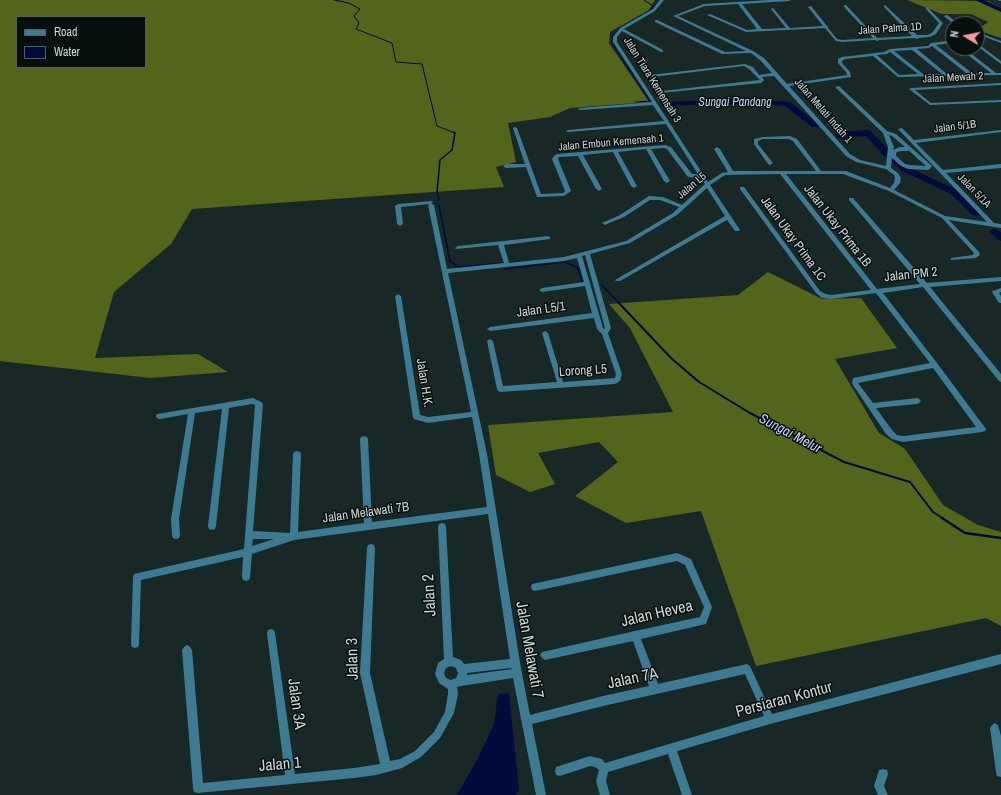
<!DOCTYPE html>
<html>
<head>
<meta charset="utf-8">
<style>
  body { margin:0 }
  #map { position:relative; width:1001px; height:795px; overflow:hidden; background:#182827; font-family:"Archivo Narrow",sans-serif }
  canvas { display:block }
  .legend { position:absolute; left:16px; top:16px; width:130px; height:52px; box-sizing:border-box; background:#080f0f; border:1px solid #565e5e; margin:0; padding:5px 7px; list-style:none; font-size:12px; color:#ccd5d5 }
  .legend li { display:flex; align-items:center; gap:8px; height:20px }
  .legend b { width:20px; border:1px solid #565e5e }
  .north { position:absolute; left:945px; top:16px; width:40px; height:40px; box-sizing:border-box; background:#080f0f; border:1px solid #565e5e; border-radius:50%; rotate:280deg; font-size:11px; font-weight:700; line-height:16px; text-align:center; color:#ccd5d5 }
  .north::after { content:''; display:block; margin:auto; width:14px; height:18px; background:#f59b9e; clip-path:polygon(50% 0,100% 100%,50% 72%,0 100%) }
</style>
</head>
<body>
<div id="map">
<canvas width="1001" height="795"></canvas>
<ul class="legend">
<li><b style="height:5px;background:#3f7a93"></b>Road</li>
<li><b style="height:11px;background:#000b3e"></b>Water</li>
</ul>
<div class="north">N</div>
</div>
<script>
const g = document.querySelector('canvas').getContext('2d');
g.lineJoin = 'round';
function fillPath(path, color) { g.fillStyle = color; g.fill(path, 'evenodd'); }
const poly = rows => new Path2D(rows.map(r => 'M' + r).join(''));
function strokePath(path, color, width, dash) { g.strokeStyle = color; g.lineWidth = width; g.lineCap = dash ? 'butt' : 'round'; g.setLineDash(dash || []); g.stroke(path); }
function label(font, color, halo, rows, align = 'center') {
  g.font = font + ' "Archivo Narrow",sans-serif'; g.lineWidth = 3; g.setLineDash([]); g.textBaseline = 'middle'; g.strokeStyle = halo; g.fillStyle = color; for (const [text, x, y, turn = 0] of rows) {
    g.save(); g.translate(x, y); g.rotate((+turn || 0) * Math.PI / 180); g.textAlign = isNaN(turn) ? turn : align; if (halo) g.strokeText(text, 0, 0); g.fillText(text, 0, 0); g.restore();
  }
}
const forest = poly([
  [0,0,655,0,649,10,610,32,609,43,649,102,570,108,550,117,508,123,516,162,496,167,504,187,192,209,171,244,114,292,95,358,198,354,228,372,150,378,0,361],
  [17,17,145,17,145,67,17,67],
  [907,0,988,1,1001,8,1001,38,977,30,988,22,971,14,942,14],
  [768,272,822,299,861,298,897,348,835,359,879,433,905,449,943,505,978,525,1001,532,1001,626,986,618,756,666,701,511,626,523,575,496,618,462,599,442,538,453,555,484,530,492,496,475,488,425,673,412,630,328,609,304,738,295]
]);
const water = poly([
  [509,693,519,790,515,795,457,795,476,762,494,724,498,694]
]);
const streamFar3 = poly([
  [334,0,349,3,360,9,354,16,359,23,356,29,392,43,396,62,422,64,437,126,455,133],
  [644,0,653,6,647,13],
  [634,20,619,29,612,37,615,48,650,101,635,102]
]);
const streamFar2 = poly([
  [439,200,437,192,440,160,452,150,455,133,453,132],
  [439,205,450,261,458,267,502,263],
  [504,269,565,262,578,268,582,281],
  [602,285,619,303]
]);
const streamFar1 = poly([
  [618,302,671,358,699,382,750,413,844,462,910,482,933,512,944,519]
]);
const stream = poly([
  [942,518,965,533,1001,538]
]);
const river = poly([
  [975,0,984,0,1001,8,1001,12,975,0],
  [749,99,790,102,817,123,825,125,821,127,812,127,785,106,749,103,666,106,662,104,666,102,749,99],
  [868,130,871,131,890,152,890,156,884,156,866,136,838,138,834,135,838,132,868,130],
  [893,156,908,167,957,190,982,214,980,216,974,216,951,194,902,171,889,159,893,156],
  [994,228,1001,232,1001,241,998,240,989,231,994,228]
]);
const minor = poly([
  [660,0,664,0,655,11,624,29,663,50,663,52,661,52,622,31,617,37,617,42,708,182,722,173,728,172,714,149,717,147,720,149,733,171,816,171,793,141,789,139,763,139,758,141,758,144,773,163,770,165,768,164,754,144,754,139,763,137,790,136,797,139,821,171,846,171,890,188,894,183,895,178,894,175,886,169,856,162,846,156,774,76,762,77,764,80,761,83,660,93,660,91,662,91,760,80,749,69,744,66,652,77,650,76,650,75,745,64,753,67,759,75,772,73,760,60,751,53,722,54,655,22,655,20,657,20,725,52,746,51,673,16,704,4,769,0,791,0,789,1,742,4,762,29,786,28,771,9,773,8,790,28,823,26,808,7,811,6,827,26,828,26,828,28,837,39,842,40,873,38,844,7,844,5,846,5,877,38,912,36,884,7,884,5,885,5,917,35,928,35,933,32,939,23,926,9,926,7,927,7,943,23,936,34,930,37,919,38,917,39,915,38,879,40,877,41,875,40,842,42,836,41,825,28,746,32,707,15,710,14,747,30,757,29,738,4,705,6,678,16,753,51,764,58,787,84,847,75,846,72,838,63,838,59,842,57,884,52,890,49,928,46,931,43,947,41,953,41,953,43,936,45,972,73,991,73,959,48,964,48,996,73,1001,73,1001,75,898,77,873,56,845,59,842,61,842,63,850,72,851,77,789,86,850,154,860,160,886,166,888,147,883,133,835,87,839,86,887,131,896,134,932,166,930,169,928,170,908,169,901,166,892,158,891,168,898,173,901,178,900,183,894,190,945,216,987,222,898,129,902,128,914,140,1001,130,1001,132,916,143,943,170,1001,164,1001,168,946,173,994,223,1001,224,1001,228,949,220,979,252,980,255,976,258,951,260,951,258,973,255,974,253,942,218,889,191,843,174,786,174,877,289,920,284,849,200,849,198,853,198,927,283,1001,277,1001,281,930,287,1001,374,1001,382,999,381,923,287,883,293,937,363,986,429,985,431,982,432,903,442,892,439,886,434,853,385,852,383,853,378,930,363,876,293,831,299,822,298,816,293,740,189,740,187,744,187,820,291,826,294,831,295,871,290,780,174,725,175,710,185,740,230,739,231,735,231,727,220,620,281,616,281,615,280,725,216,707,188,677,215,630,243,590,254,611,328,608,333,622,374,620,381,615,384,500,392,498,391,497,389,487,341,490,339,493,341,503,386,557,382,542,333,545,331,548,333,563,382,615,378,616,374,602,334,597,329,594,318,490,331,487,329,490,327,592,313,585,286,542,292,539,290,542,288,584,282,577,258,564,261,448,273,487,454,520,663,530,715,603,696,649,686,633,641,545,660,542,658,540,655,542,652,635,631,700,617,704,607,685,565,677,561,535,591,532,590,531,587,532,584,677,553,691,559,712,607,706,624,641,639,658,684,747,664,750,666,772,714,1001,654,1001,664,770,724,677,751,692,795,682,795,668,754,608,772,606,781,610,795,600,795,596,781,599,770,595,767,590,766,560,776,556,775,555,771,556,767,590,756,602,759,605,763,764,716,745,674,603,706,532,724,546,795,536,795,513,678,461,686,457,687,458,694,454,713,440,738,421,757,402,768,376,775,354,778,198,793,194,792,193,788,182,650,184,647,187,645,190,647,192,650,203,783,285,775,267,633,268,630,271,629,274,630,275,633,295,774,354,768,380,764,360,673,367,548,368,545,371,544,374,545,375,548,370,673,390,761,400,759,415,751,434,732,445,712,448,694,448,689,439,683,435,674,438,663,444,659,438,527,439,524,442,523,445,524,446,527,453,657,461,660,464,664,510,659,488,514,294,540,252,554,250,577,249,580,246,581,243,580,242,577,243,557,141,580,139,644,138,647,135,648,132,647,131,644,133,577,134,574,244,549,255,405,252,404,229,408,216,526,215,529,212,530,209,529,208,526,222,409,195,413,179,519,180,535,179,538,176,539,173,538,172,535,171,519,188,414,160,419,157,418,156,416,157,414,253,398,261,402,263,404,253,531,290,533,293,454,294,452,297,451,300,452,301,454,298,532,364,523,360,439,361,437,364,436,367,437,368,439,372,522,487,507,479,454,472,417,428,423,414,419,413,417,395,296,398,294,401,296,420,415,428,417,471,412,428,205,430,204,401,207,403,224,400,226,397,224,395,206,398,204,432,201,433,202,431,203,434,205,447,269,504,263,498,245,456,249,455,248,458,246,548,236,550,237,550,239,504,245,509,263,564,257,626,241,673,213,679,207,660,200,650,200,624,217,607,224,605,225,602,223,620,215,649,196,663,197,682,205,705,184,700,178,688,177,667,149,664,148,651,149,670,181,667,183,664,181,646,149,618,152,637,186,634,188,631,186,613,152,583,155,602,189,599,191,596,189,578,156,559,157,558,159,571,191,564,196,537,197,526,167,506,168,503,166,506,164,525,164,513,128,515,127,517,128,541,194,563,193,565,191,552,159,555,155,557,154,665,145,671,147,692,174,698,174,666,124,568,132,566,131,568,130,664,121,653,105,580,110,578,109,580,108,652,102,613,42,613,37,620,28,653,9,660,0],
  [932,46,966,73,947,74,917,49,929,48,932,46],
  [912,50,942,74,923,74,894,51,912,50],
  [890,52,918,74,899,75,877,55,887,54,890,52],
  [889,135,892,136,905,147,900,147,893,150,894,147,889,135],
  [908,151,908,150,926,166,909,165,905,164,896,156,896,154,897,152,901,151,908,151],
  [585,255,605,328,604,329,603,328,582,256,585,255],
  [933,368,976,427,903,436,897,435,892,430,876,408,917,404,919,403,921,401,919,399,917,398,873,403,858,383,933,368],
  [253,539,274,539,252,546,253,539],
  [451,666,456,668,458,673,456,678,451,680,446,678,444,673,446,668,451,666],
  [511,668,512,669,467,675,467,673,511,668],
  [998,0,1001,0,1001,1,999,1,998,0],
  [946,15,947,15,959,24,954,24,945,17,944,16,946,15],
  [977,32,1001,41,1001,43,977,34,977,32],
  [977,43,1001,61,1001,64,977,46,977,43],
  [1001,83,1001,85,915,90,931,103,1001,100,1001,102,930,105,909,89,911,88,1001,83],
  [1001,288,1001,292,999,293,1001,296,1001,303,999,303,992,292,993,291,1001,288],
  [995,723,998,725,1001,736,1001,777,997,776,996,772,990,728,992,725,995,723],
  [883,769,887,770,888,774,884,786,888,795,878,795,874,786,879,770,883,769]
]);
const farStreetnames = [
  ["Jalan Palma 1D",890,29,-4],
  ["Jalan Mewah 2",953,78,-3],
  ["Jalan Tiara Kemensah 3",652,80,58],
  ["Jalan Melati Indah 1",823,111,49],
  ["Jalan 5/1B",955,127,-7],
  ["Jalan Embun Kemensah 1",611,143,-5],
  ["Jalan L5",692,186,-40],
  ["Jalan 5/1A",974,191,46]
];
const farWaternames = [
  ["Sungai Pandang",735,103]
];
const streetNames = [
  ["Jalan Ukay Prima 1B",837,226,52],
  ["Jalan Ukay Prima 1C",793,239,54],
  ["Jalan PM 2",911,275,-6],
  ["Jalan L5/1",541,310,-8],
  ["Lorong L5",583,371,-4],
  ["Jalan H.K.",424,383,81],
  ["Jalan Melawati 7B",366,513,-8]
];
const waterNames = [
  ["Sungai Melur",790,434,28]
];
const nearStreetnames = [
  ["Jalan 2",430,595,-93],
  ["Jalan Hevea",657,614,-13],
  ["Jalan Melawati 7",529,650,80],
  ["Jalan 3",353,659,-91],
  ["Jalan 7A",633,679,-12],
  ["Persiaran Kontur",784,700,-15],
  ["Jalan 3A",296,704,82],
  ["Jalan 1",280,765,-5]
];
fillPath(forest, '#53651b');
fillPath(water, '#000b3e');
strokePath(streamFar3, '#000b3e', 1);
strokePath(streamFar2, '#000b3e', 1.5);
strokePath(streamFar1, '#000b3e', 2);
strokePath(stream, '#000b3e', 2.5);
fillPath(river, '#000b3e');
fillPath(minor, '#3f7a93');
label('11px', '#ccd5d5', '#080f0f', farStreetnames);
label('italic 12px', '#c2d6f8', '#080f0f', farWaternames);
label('13px', '#ccd5d5', '#080f0f', streetNames);
label('italic 14px', '#c2d6f8', '#080f0f', waterNames);
label('16px', '#ccd5d5', '#080f0f', nearStreetnames);
</script>
</body>
</html>
